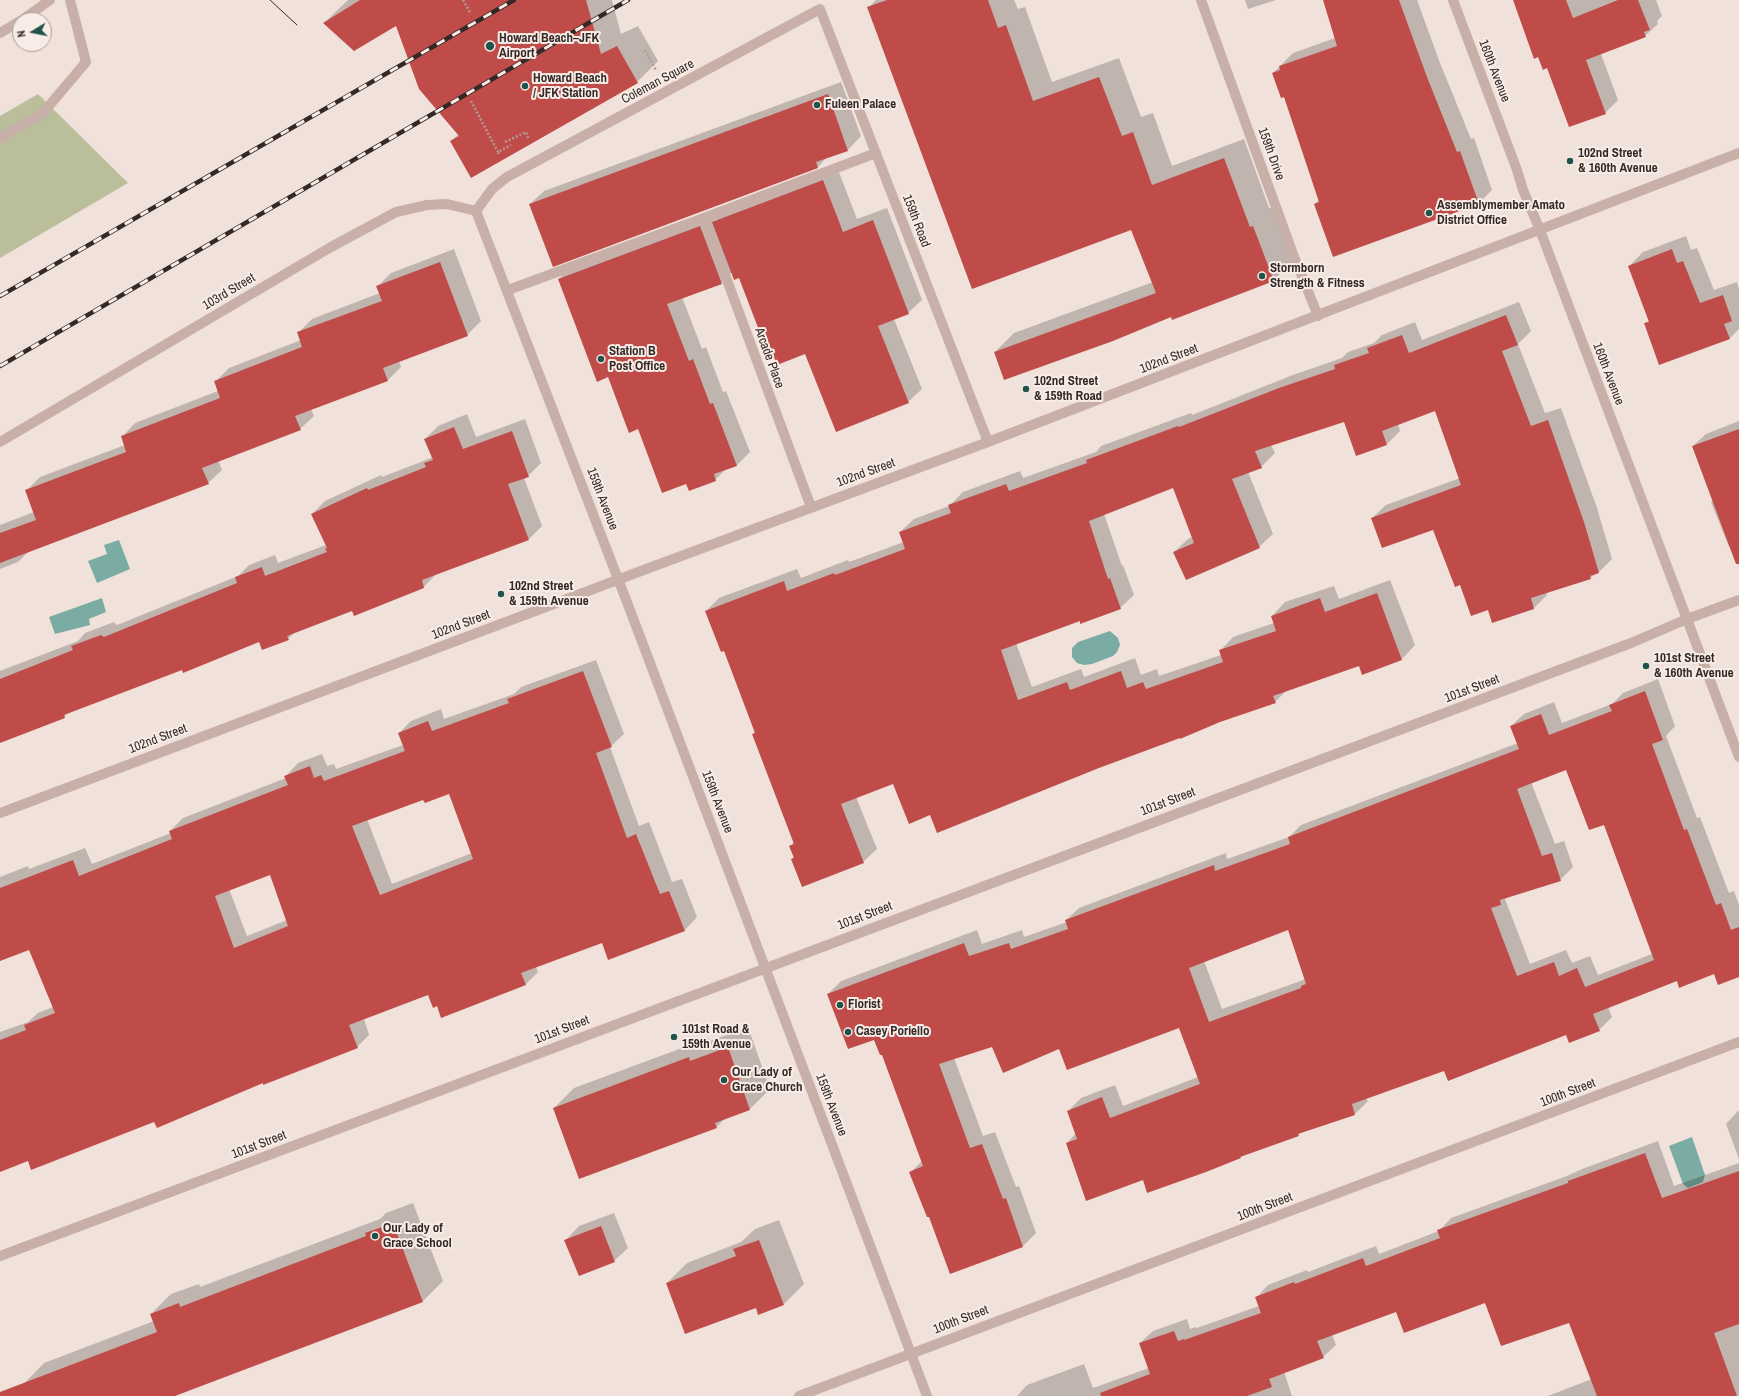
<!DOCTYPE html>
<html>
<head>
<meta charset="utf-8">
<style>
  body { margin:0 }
  #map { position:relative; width:1739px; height:1396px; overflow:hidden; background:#f0e1db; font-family:"Archivo Narrow",sans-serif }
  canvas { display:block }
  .north { position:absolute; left:12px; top:12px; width:40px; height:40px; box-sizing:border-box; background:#f8ece7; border:1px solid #aa9e9a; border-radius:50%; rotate:260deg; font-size:11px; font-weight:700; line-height:16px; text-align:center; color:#342927 }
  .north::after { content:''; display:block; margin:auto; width:14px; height:18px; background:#1f544b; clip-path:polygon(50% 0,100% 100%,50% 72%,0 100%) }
</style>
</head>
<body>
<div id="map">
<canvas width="1739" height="1396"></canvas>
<div class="north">N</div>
</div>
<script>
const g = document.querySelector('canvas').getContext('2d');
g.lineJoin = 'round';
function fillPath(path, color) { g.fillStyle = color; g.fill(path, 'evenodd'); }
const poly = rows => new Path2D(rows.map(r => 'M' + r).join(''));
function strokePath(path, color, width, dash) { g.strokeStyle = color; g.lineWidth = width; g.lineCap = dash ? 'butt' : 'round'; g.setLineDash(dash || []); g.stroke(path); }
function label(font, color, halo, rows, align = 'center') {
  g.font = font + ' "Archivo Narrow",sans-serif'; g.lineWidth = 4; g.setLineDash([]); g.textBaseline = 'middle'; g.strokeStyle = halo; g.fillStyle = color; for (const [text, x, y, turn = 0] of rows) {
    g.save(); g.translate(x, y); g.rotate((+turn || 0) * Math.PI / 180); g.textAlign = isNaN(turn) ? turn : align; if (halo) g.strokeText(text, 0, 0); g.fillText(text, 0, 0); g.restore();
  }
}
const green = poly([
  [38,94,128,183,0,258,0,116]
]);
const water = poly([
  [119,540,130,569,97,583,88,561,107,554,104,545],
  [102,598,106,612,89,619,90,625,55,634,49,617],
  [1110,631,1118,638,1120,645,1117,652,1113,656,1092,664,1084,665,1077,663,1072,657,1072,648,1078,642],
  [1692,1137,1705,1175,1703,1182,1688,1188,1683,1184,1669,1146]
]);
const shadow = poly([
  [348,0,612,0,621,34,638,26,658,61,637,82,451,141,459,134,397,25,324,23],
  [876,0,1014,0,1018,9,1025,7,1052,82,1119,58,1141,117,1153,113,1172,166,1244,139,1269,208,1272,207,1293,261,1273,281,1171,316,995,352,1014,333,1153,282,1132,229,868,8],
  [1245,0,1276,0,1248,9],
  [1324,0,1417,0,1440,63,1471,139,1474,138,1492,190,1478,204,1315,204,1319,200,1284,96,1273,73,1293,53,1335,38],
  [1514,0,1656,0,1662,16,1657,21,1658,24,1645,36,1601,54,1618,100,1605,113,1548,67],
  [841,82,861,136,848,150,827,157,818,167,554,265,530,204,544,191],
  [837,167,857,219,887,208,900,242,922,300,908,313,894,319,922,389,908,402,766,335,740,276,732,272,721,283,682,297,702,349,706,347,723,392,726,391,750,452,737,465,727,468,715,480,687,483,639,428,609,376,559,279,572,266,713,214,715,220,727,208],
  [1686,236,1691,250,1697,248,1714,290,1737,282,1739,289,1739,329,1729,339,1646,323,1649,320,1629,266,1643,252],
  [454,249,481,321,467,335,399,361,401,367,388,380,311,409,314,416,300,429,218,460,222,470,208,483,29,551,18,562,0,569,0,525,34,512,26,491,40,477,125,445,122,437,135,423,218,391,215,382,229,368,301,340,298,333,312,319,380,293,378,286,391,273],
  [1519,302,1531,331,1518,344,1545,413,1561,408,1597,508,1612,559,1599,572,1590,578,1546,592,1547,595,1534,608,1493,621,1489,609,1461,584,1433,529,1372,518,1386,505,1460,478,1435,410,1398,424,1400,431,1387,444,1344,420,1271,445,1275,453,1261,467,1248,472,1273,534,1259,547,1174,552,1188,539,1192,537,1174,487,1104,514,1122,566,1123,565,1134,595,1120,608,1080,620,1016,643,1032,687,1081,669,1084,677,1135,658,1141,675,1157,669,1159,676,1221,655,1220,651,1233,637,1274,623,1272,616,1285,602,1334,586,1339,599,1390,580,1415,645,1402,659,1359,665,1287,690,1275,702,931,814,894,783,856,797,877,849,863,862,792,859,794,857,790,846,794,842,753,734,755,732,724,650,706,611,719,598,797,569,801,578,848,560,849,562,904,542,900,532,914,519,949,506,963,492,1020,471,1023,478,1096,452,1101,446,1191,413,1192,415,1293,375,1342,358,1348,352,1374,343,1382,335,1415,322,1422,340],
  [467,414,476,437,525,419,541,463,528,476,524,478,542,526,529,539,437,573,424,587,355,615,353,610,295,632,288,639,260,641,182,669,69,712,64,717,0,742,0,671,78,641,85,633,114,622,117,625,238,576,249,565,275,555,278,563,326,545,312,514,325,501,381,475,382,477,431,458,432,457,425,439,438,426],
  [1739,421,1739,543,1729,547,1711,502,1713,500,1693,446,1706,434],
  [596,660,624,734,610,747,639,826,649,822,672,882,682,879,697,917,685,930,609,959,602,942,536,967,538,972,526,984,437,1005,429,994,364,1019,369,1035,357,1047,155,1121,28,1160,0,1171,0,1032,28,1022,38,1013,53,1007,30,948,0,957,0,877,28,866,29,869,85,848,92,864,171,833,170,831,183,818,286,778,286,776,298,763,322,754,327,766,334,764,336,769,403,745,399,733,411,721,441,709,444,719,514,694,521,687],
  [450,792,472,853,392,884,367,819,424,798],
  [270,873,287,920,247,936,229,889],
  [1658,679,1675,726,1666,736,1697,818,1700,817,1729,893,1734,891,1739,905,1739,976,1715,973,1677,979,1608,1007,1612,1017,1599,1030,1566,1033,1444,1070,1366,1098,1368,1101,1355,1114,1301,1132,1298,1135,1243,1155,1240,1158,1143,1179,1067,1143,1076,1133,1068,1111,1081,1098,1115,1085,1123,1106,1198,1077,1180,1027,1060,1048,992,1046,954,1058,983,1136,995,1132,1016,1187,1019,1186,1036,1233,1023,1246,950,1272,929,1215,911,1172,922,1161,882,1053,875,1038,828,994,841,981,977,930,982,944,1022,930,1024,937,1067,922,1066,920,1079,908,1226,853,1227,859,1289,837,1301,825,1518,743,1511,726,1524,714,1554,702,1562,723,1612,704,1623,693],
  [1566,769,1604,824,1652,954,1598,975,1590,956,1572,963,1566,950,1530,964,1505,899,1508,897,1560,880,1573,867,1564,841,1555,844,1531,782],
  [1289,929,1306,979,1222,1009,1204,961],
  [748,1027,770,1089,750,1109,726,1117,717,1127,554,1108,574,1088,709,1038,710,1041],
  [1738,1111,1739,1111,1739,1159,1726,1124],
  [1658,1141,1674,1186,1739,1163,1739,1396,1548,1396,1592,1379,1570,1322,1486,1301,1397,1310,1332,1334,1336,1345,1323,1357,1284,1372,1292,1396,1017,1396,1027,1385,1084,1364,1093,1388,1149,1368,1140,1343,1153,1331,1187,1319,1190,1329,1196,1327,1197,1328,1259,1306,1256,1298,1268,1285,1307,1270,1308,1272,1376,1246,1379,1254,1439,1231,1451,1218,1567,1176,1582,1169],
  [413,1203,443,1281,423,1301,172,1396,12,1396,44,1363,154,1321,151,1314,171,1294,199,1284,200,1287,380,1219,386,1213],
  [614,1213,628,1248,614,1261,566,1240,579,1226],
  [779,1220,804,1284,784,1304,667,1283,687,1263,741,1242,755,1229]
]);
const building = poly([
  [360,0,586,0,601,54,617,46,638,83,471,178,450,141,459,136,419,89,396,26,354,51,323,23],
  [887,0,988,0,998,28,1006,25,1033,101,1099,77,1122,136,1133,132,1152,185,1224,158,1250,227,1253,226,1274,281,1172,320,1171,317,1113,341,1004,380,994,352,1156,293,1131,230,972,289,867,7],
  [1323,0,1399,0,1427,77,1457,152,1460,151,1479,204,1333,257,1314,204,1319,202,1284,97,1281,98,1272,73,1280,70,1279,66,1337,46],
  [1513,0,1566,0,1573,18,1618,0,1638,0,1650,30,1644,32,1646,37,1586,60,1606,114,1569,127,1547,68,1543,70,1538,57,1534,59],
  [828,94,848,151,816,162,818,168,553,267,529,204],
  [823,180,843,232,873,220,909,314,878,326,909,403,836,432,805,354,777,365,766,336,762,338,739,278,734,280,712,222],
  [700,226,722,284,667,304,689,361,693,359,710,404,713,403,737,466,714,474,716,481,689,491,686,484,662,493,638,429,629,433,608,377,597,382,558,279],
  [1672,249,1677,263,1683,261,1700,303,1723,295,1732,321,1724,324,1730,339,1659,365,1644,323,1649,322,1628,266],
  [440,262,468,336,383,368,388,381,295,416,301,430,202,468,209,484,0,563,0,533,36,520,25,490,126,452,121,436,220,398,214,381,302,347,297,332,382,301,376,286],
  [1506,315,1518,345,1502,351,1531,426,1548,420,1584,522,1599,573,1590,576,1591,579,1531,598,1534,609,1492,623,1488,610,1471,616,1460,585,1455,587,1433,530,1382,548,1371,518,1461,485,1435,411,1382,431,1387,445,1356,456,1344,422,1255,451,1262,468,1232,479,1260,548,1186,580,1173,552,1194,543,1173,488,1089,521,1108,579,1110,578,1121,609,1080,624,1080,621,1001,650,1018,700,1067,682,1070,690,1121,671,1127,688,1143,682,1146,689,1223,662,1219,650,1276,631,1271,616,1320,598,1325,612,1377,593,1402,660,1362,675,1359,666,1273,696,1276,703,1220,722,1180,739,1180,738,1099,768,937,833,930,815,909,824,893,784,841,804,864,863,802,887,791,859,794,858,789,846,794,844,752,734,755,733,724,651,721,652,705,611,784,581,787,591,834,573,835,575,905,549,899,532,951,513,948,505,1006,484,1009,491,1087,463,1086,460,1178,426,1179,427,1279,388,1335,369,1334,365,1369,353,1367,348,1402,335,1409,353],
  [454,427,463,449,512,431,529,477,508,484,529,540,422,580,424,588,354,616,352,611,287,636,289,640,262,650,259,642,183,673,182,670,64,715,65,718,0,743,0,679,73,650,71,646,101,635,104,637,237,583,235,577,262,567,265,576,327,552,325,549,327,548,311,514,367,488,368,490,426,467,424,463,433,460,424,439],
  [1739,429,1739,564,1736,564,1692,446],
  [583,671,612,747,596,753,627,838,636,834,660,894,669,891,685,931,608,960,602,943,521,973,526,985,441,1018,437,1006,433,1008,428,995,349,1025,358,1048,263,1085,263,1083,157,1128,154,1122,31,1170,28,1161,0,1172,0,1040,26,1030,24,1025,55,1013,29,950,0,961,0,888,73,860,79,876,172,839,169,831,288,785,284,776,310,766,314,778,321,775,324,781,405,751,398,733,428,721,432,731,509,703,507,699],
  [449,794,473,859,380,895,352,826,423,800,425,803],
  [270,875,288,926,234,948,215,896],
  [1645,691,1663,740,1652,744,1684,830,1687,829,1716,905,1721,903,1731,930,1739,927,1739,977,1718,985,1714,974,1679,988,1677,981,1593,1014,1600,1031,1569,1043,1566,1035,1448,1081,1444,1071,1352,1104,1355,1115,1298,1134,1299,1136,1240,1157,1241,1158,1206,1172,1147,1193,1143,1180,1086,1201,1066,1143,1077,1139,1067,1111,1102,1097,1110,1118,1200,1084,1179,1028,1067,1070,1059,1049,1003,1073,992,1047,939,1064,970,1148,982,1144,1003,1199,1006,1198,1023,1247,950,1274,929,1217,927,1217,909,1172,923,1166,882,1055,880,1055,874,1040,848,1049,827,994,964,943,969,956,1009,943,1011,949,1068,929,1065,920,1214,865,1215,871,1290,844,1288,837,1519,749,1510,726,1541,714,1549,735,1612,711,1609,705],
  [1566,770,1589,830,1604,825,1654,960,1585,987,1577,968,1559,976,1554,962,1517,976,1491,908,1501,905,1500,900,1561,881,1552,853,1542,856,1517,789],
  [1288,930,1306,984,1301,986,1301,988,1209,1022,1189,968],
  [728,1047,750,1110,715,1123,717,1128,579,1179,553,1108,689,1057,690,1061],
  [1645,1153,1662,1198,1739,1171,1739,1324,1714,1333,1737,1396,1597,1396,1569,1323,1501,1346,1485,1303,1404,1333,1396,1312,1317,1341,1324,1358,1269,1379,1272,1387,1247,1396,1101,1396,1100,1393,1150,1374,1139,1343,1174,1331,1178,1341,1184,1339,1184,1340,1261,1313,1255,1297,1294,1282,1295,1284,1363,1258,1366,1266,1440,1238,1437,1230,1554,1188,1568,1183,1568,1181],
  [393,1223,423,1302,175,1396,0,1396,0,1392,157,1332,150,1314,179,1303,180,1307,366,1236,365,1233],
  [601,1226,615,1262,579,1276,564,1240],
  [759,1240,784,1305,758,1315,756,1308,685,1334,666,1283,736,1256,733,1249]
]);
const path = poly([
  [463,0,470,12],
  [645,50,656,70],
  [471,101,498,152],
  [505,142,526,132,528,137,526,138],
  [499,154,498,152,511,145]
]);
const service = poly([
  [22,20,50,0],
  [0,33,20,21],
  [0,138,43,113,86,62,70,0],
  [508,290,704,218,876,153]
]);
const minor = poly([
  [1201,0,1293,254,1318,316],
  [1453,0,1517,170,1523,190,1540,230,1739,757],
  [476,211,492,189,507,177,820,9,988,442],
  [704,218,811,507],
  [0,442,331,247,396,212,427,205,447,204,476,211,630,610,927,1396],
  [0,813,649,568,988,442,1739,153],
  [0,1256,1631,643,1687,619,1739,600],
  [799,1396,1739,1042]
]);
const tram = poly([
  [270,0,297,25]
]);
const rail = poly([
  [0,296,514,0],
  [0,366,628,0]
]);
const markers = [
  [490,46,5,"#1f544b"],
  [525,86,4,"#1f544b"],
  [817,105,4,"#1f544b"],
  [1570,161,4,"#1f544b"],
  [1429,213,4,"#1f544b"],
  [1262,276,4,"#1f544b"],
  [601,359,4,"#1f544b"],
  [1026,389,4,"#1f544b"],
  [501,594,4,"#1f544b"],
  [1646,666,4,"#1f544b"],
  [840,1005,4,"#1f544b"],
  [848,1032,4,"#1f544b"],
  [674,1037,4,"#1f544b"],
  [724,1080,4,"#1f544b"],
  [375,1236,4,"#1f544b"]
];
const poiNames = [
  ["Howard Beach–JFK",499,39],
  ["Airport",499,54],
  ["Howard Beach",533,79],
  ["/ JFK Station",533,94],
  ["Fuleen Palace",825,105],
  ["102nd Street",1578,154],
  ["& 160th Avenue",1578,169],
  ["Assemblymember Amato",1437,206],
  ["District Office",1437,221],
  ["Stormborn",1270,269],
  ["Strength & Fitness",1270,284],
  ["Station B",609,352],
  ["Post Office",609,367],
  ["102nd Street",1034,382],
  ["& 159th Road",1034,397],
  ["102nd Street",509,587],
  ["& 159th Avenue",509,602],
  ["101st Street",1654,659],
  ["& 160th Avenue",1654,674],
  ["Florist",848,1005],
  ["101st Road &",682,1030],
  ["159th Avenue",682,1045],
  ["Casey Poriello",856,1032],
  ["Our Lady of",732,1073],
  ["Grace Church",732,1088],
  ["Our Lady of",383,1229],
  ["Grace School",383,1244]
];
const streetNames = [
  ["160th Avenue",1494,71,69],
  ["Coleman Square",658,82,-28],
  ["159th Drive",1271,154,70],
  ["159th Road",916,221,69],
  ["103rd Street",229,292,-31],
  ["Arcade Place",769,358,70],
  ["102nd Street",1169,359,-21],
  ["160th Avenue",1608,374,69],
  ["102nd Street",866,473,-20],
  ["159th Avenue",602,499,69],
  ["102nd Street",461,625,-21],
  ["101st Street",1472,689,-21],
  ["102nd Street",158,739,-21],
  ["159th Avenue",717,802,69],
  ["101st Street",1168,802,-21],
  ["101st Street",865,916,-21],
  ["101st Street",562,1030,-21],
  ["100th Street",1568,1093,-21],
  ["159th Avenue",831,1105,69],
  ["101st Street",259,1145,-21],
  ["100th Street",1265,1207,-21],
  ["100th Street",961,1320,-21]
];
fillPath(green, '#babe9b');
fillPath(water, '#7baca3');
fillPath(shadow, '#0003');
fillPath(building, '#c04c49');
strokePath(path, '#b39992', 2.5, [2, 2]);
strokePath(service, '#c8afa7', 10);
strokePath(minor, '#c8afa7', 10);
strokePath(tram, '#342927', 1);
strokePath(rail, '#342927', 4.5);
strokePath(rail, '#f8ece7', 3, [9]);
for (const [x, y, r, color] of markers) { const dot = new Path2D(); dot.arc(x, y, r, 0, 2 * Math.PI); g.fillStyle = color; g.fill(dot); strokePath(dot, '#f8ece7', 1.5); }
label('bold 13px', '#342927', '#f8ece7', poiNames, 'left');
label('13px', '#342927', '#f8ece7', streetNames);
</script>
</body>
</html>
